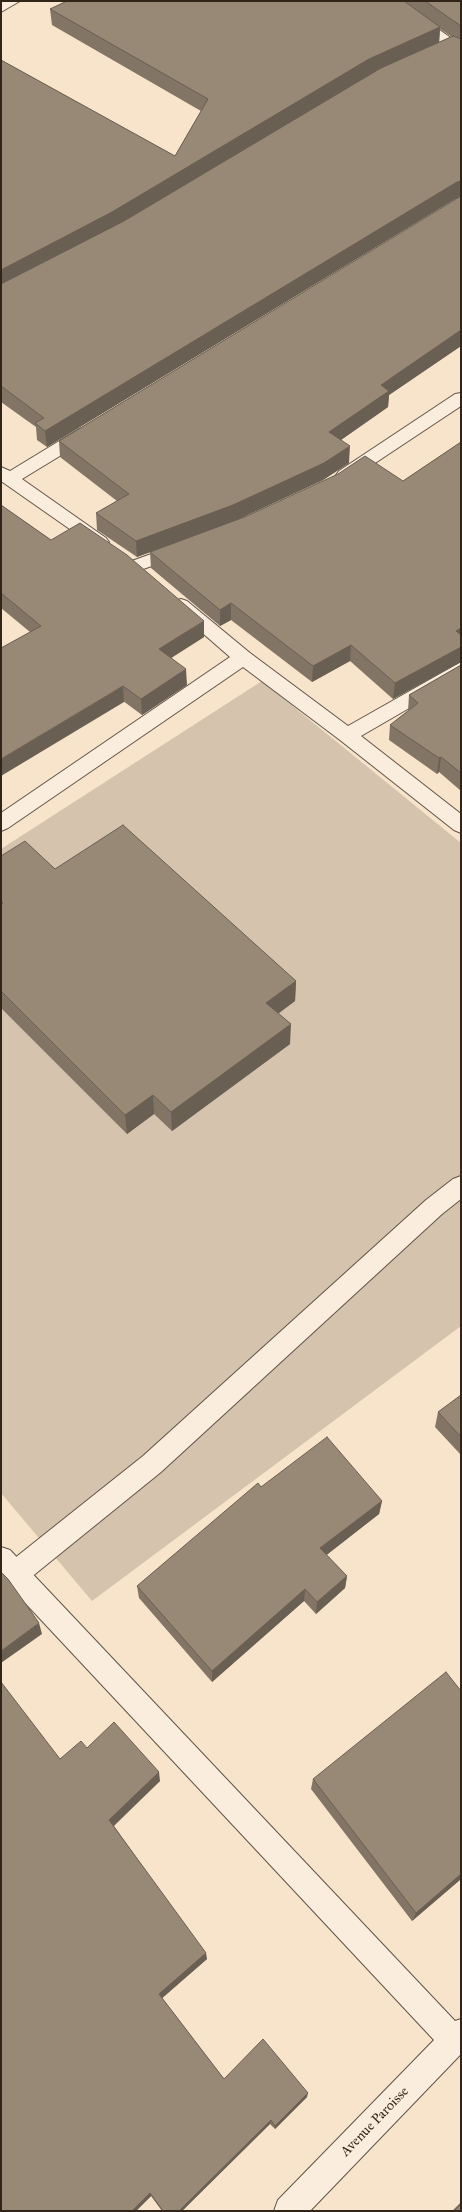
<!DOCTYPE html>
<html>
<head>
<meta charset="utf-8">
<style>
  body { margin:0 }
  #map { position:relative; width:462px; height:2212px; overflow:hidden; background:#f7e4cb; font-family:"IM FELL Great Primer",serif }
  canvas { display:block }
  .frame { position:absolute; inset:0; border:2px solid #312419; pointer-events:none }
</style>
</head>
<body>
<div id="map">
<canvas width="462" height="2212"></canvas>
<div class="frame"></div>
</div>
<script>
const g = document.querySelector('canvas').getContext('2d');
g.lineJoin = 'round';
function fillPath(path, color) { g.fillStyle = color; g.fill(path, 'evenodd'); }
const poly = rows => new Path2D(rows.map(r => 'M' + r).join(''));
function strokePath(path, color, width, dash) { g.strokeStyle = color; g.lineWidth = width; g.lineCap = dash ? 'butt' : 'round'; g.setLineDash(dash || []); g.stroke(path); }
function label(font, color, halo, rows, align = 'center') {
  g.font = font + ' "IM FELL Great Primer",serif'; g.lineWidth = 3.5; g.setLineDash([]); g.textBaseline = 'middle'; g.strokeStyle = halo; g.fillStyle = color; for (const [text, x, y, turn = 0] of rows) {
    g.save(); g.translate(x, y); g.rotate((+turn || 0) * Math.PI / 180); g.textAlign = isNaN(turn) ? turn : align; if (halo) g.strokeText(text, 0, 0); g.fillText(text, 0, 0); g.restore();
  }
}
const green = poly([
  [262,681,461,843,461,1326,92,1601,1,1493,1,849]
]);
const service = poly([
  [461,1176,461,1199,442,1214,161,1472,24,1583,15,1586,6,1583,2,1574,6,1565,143,1456,426,1200,453,1179,461,1176]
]);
const minor = poly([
  [3,1,20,1,1,12,1,2,3,1],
  [382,1,398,1,461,45,461,55,456,54,382,1],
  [461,393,461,406,351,479,345,481,339,479,336,475,339,471,455,394,461,393],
  [85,428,91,429,93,433,91,437,22,479,106,538,109,542,106,546,100,548,94,546,1,481,1,467,10,471,79,429,85,428],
  [179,544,185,546,188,550,185,554,135,572,129,570,126,566,129,562,179,544],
  [181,599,187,601,250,653,348,726,461,662,461,678,361,736,461,814,461,833,454,830,340,740,243,667,8,828,1,831,1,813,230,657,175,609,172,605,175,601,181,599],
  [1,1547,10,1550,455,2021,461,2019,461,2054,310,2211,274,2211,278,2200,434,2040,1,1577,1,1547]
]);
const wall = poly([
  [67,1,461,1,461,346,389,395,388,407,341,440,349,463,323,480,240,518,403,481,461,442,461,662,393,699,350,661,312,682,231,620,220,626,151,568,150,552,137,557,97,530,96,513,117,501,60,457,59,441,458,198,455,199,47,447,37,440,36,427,1,402,1,60,175,156,201,111,52,25,50,9],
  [440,29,452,37,439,42],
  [1,505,51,540,204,637,171,658,187,685,142,715,30,632,1,608],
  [461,665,461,791,439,772,437,774,389,740,390,725,408,711,409,695],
  [1,856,55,869,296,981,295,1001,278,1013,290,1044,172,1131,154,1114,127,1134,1,1008],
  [461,1395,461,1455,435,1427,438,1412],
  [261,1487,382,1501,379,1514,326,1555,347,1576,345,1588,316,1614,304,1601,212,1682,139,1598,137,1586],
  [461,1691,461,1879,412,1921,311,1789,313,1779],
  [87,1748,160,1781,114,1826,207,1959,162,1998,224,2079,307,2097,275,2129,270,2124,182,2211,162,2211,151,2196,136,2211,1,2211,60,1759],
  [461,2202,461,2211,452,2211]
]);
const shadedWall = poly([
  [440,27,439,44,113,229,1,287,1,270,369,59],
  [461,181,461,197,455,199,47,447,45,431,457,182],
  [461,330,461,346,389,395,388,407,328,449,329,432,381,385],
  [350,446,349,463,323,480,233,522,137,557,136,541],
  [231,603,231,620,220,626,220,610],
  [204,621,204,637,160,665,159,649],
  [461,628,461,643,456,631],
  [351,645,350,661,312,682,313,666],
  [461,647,461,662,393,699,395,683],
  [186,669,187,685,142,715,141,699],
  [123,686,124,702,1,776,1,759],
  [441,757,439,772,437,774,439,758],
  [296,981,295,1001,266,1023,266,1003],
  [291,1024,290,1044,172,1131,171,1112],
  [153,1095,154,1114,127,1134,125,1115],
  [382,1501,379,1514,319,1561,320,1548],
  [347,1576,345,1588,316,1614,317,1602],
  [305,1589,304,1601,212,1682,212,1671],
  [39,1623,42,1634,1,1663,1,1651],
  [159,1772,160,1781,111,1828,109,1820],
  [461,1874,461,1879,412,1921,416,1913],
  [206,1953,207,1959,160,2000,159,1994],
  [308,2093,307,2097,275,2129,275,2126],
  [271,2120,270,2124,182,2211,179,2211],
  [150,2193,151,2196,136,2211,132,2211]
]);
const building = poly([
  [67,1,404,1,440,27,369,59,112,212,1,270,1,60,175,156,208,99,50,9,67,1],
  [425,1,461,1,461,26,425,1],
  [453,36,461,39,461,181,457,182,45,431,35,423,44,418,1,386,1,284,124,221,381,68,453,36],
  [461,196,461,330,381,385,389,391,329,432,350,446,324,463,233,505,136,541,96,513,129,494,59,441,461,196],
  [461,442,461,628,456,631,461,635,461,647,395,683,351,645,313,666,231,603,220,610,150,552,247,516,338,474,365,456,403,481,461,442],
  [1,505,51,540,80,523,127,555,204,621,159,649,186,669,141,699,123,686,1,759,1,648,41,626,1,593,1,505],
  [461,665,461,773,441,757,439,758,390,725,418,703,409,695,461,665],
  [123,825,296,981,266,1003,291,1024,171,1112,153,1095,125,1115,1,991,1,904,3,903,1,901,1,856,25,841,55,869,123,825],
  [461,1395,461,1437,438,1412,461,1395],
  [327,1437,382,1501,320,1548,347,1576,317,1602,305,1589,212,1671,137,1586,258,1483,261,1487,327,1437],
  [1,1572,8,1579,39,1623,1,1651,1,1572],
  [446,1672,461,1691,461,1874,416,1913,313,1779,446,1672],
  [1,1682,60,1759,81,1741,87,1748,114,1722,159,1772,109,1820,206,1953,159,1994,224,2079,263,2039,308,2093,275,2126,271,2120,179,2211,163,2211,150,2193,132,2211,1,2211,1,1682],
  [461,2204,461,2211,454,2211,461,2204]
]);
const nearStreetnames = [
  ["Avenue Paroisse",375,2122,-46]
];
fillPath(green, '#d5c3ad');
strokePath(service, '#625446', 2);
strokePath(minor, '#625446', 2);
fillPath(service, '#faeddd');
fillPath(minor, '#faeddd');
fillPath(wall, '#837565');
fillPath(shadedWall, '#6a5f53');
fillPath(building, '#988876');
strokePath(building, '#6a5f53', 1);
label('14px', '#312419', '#faeddd', nearStreetnames);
</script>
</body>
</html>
